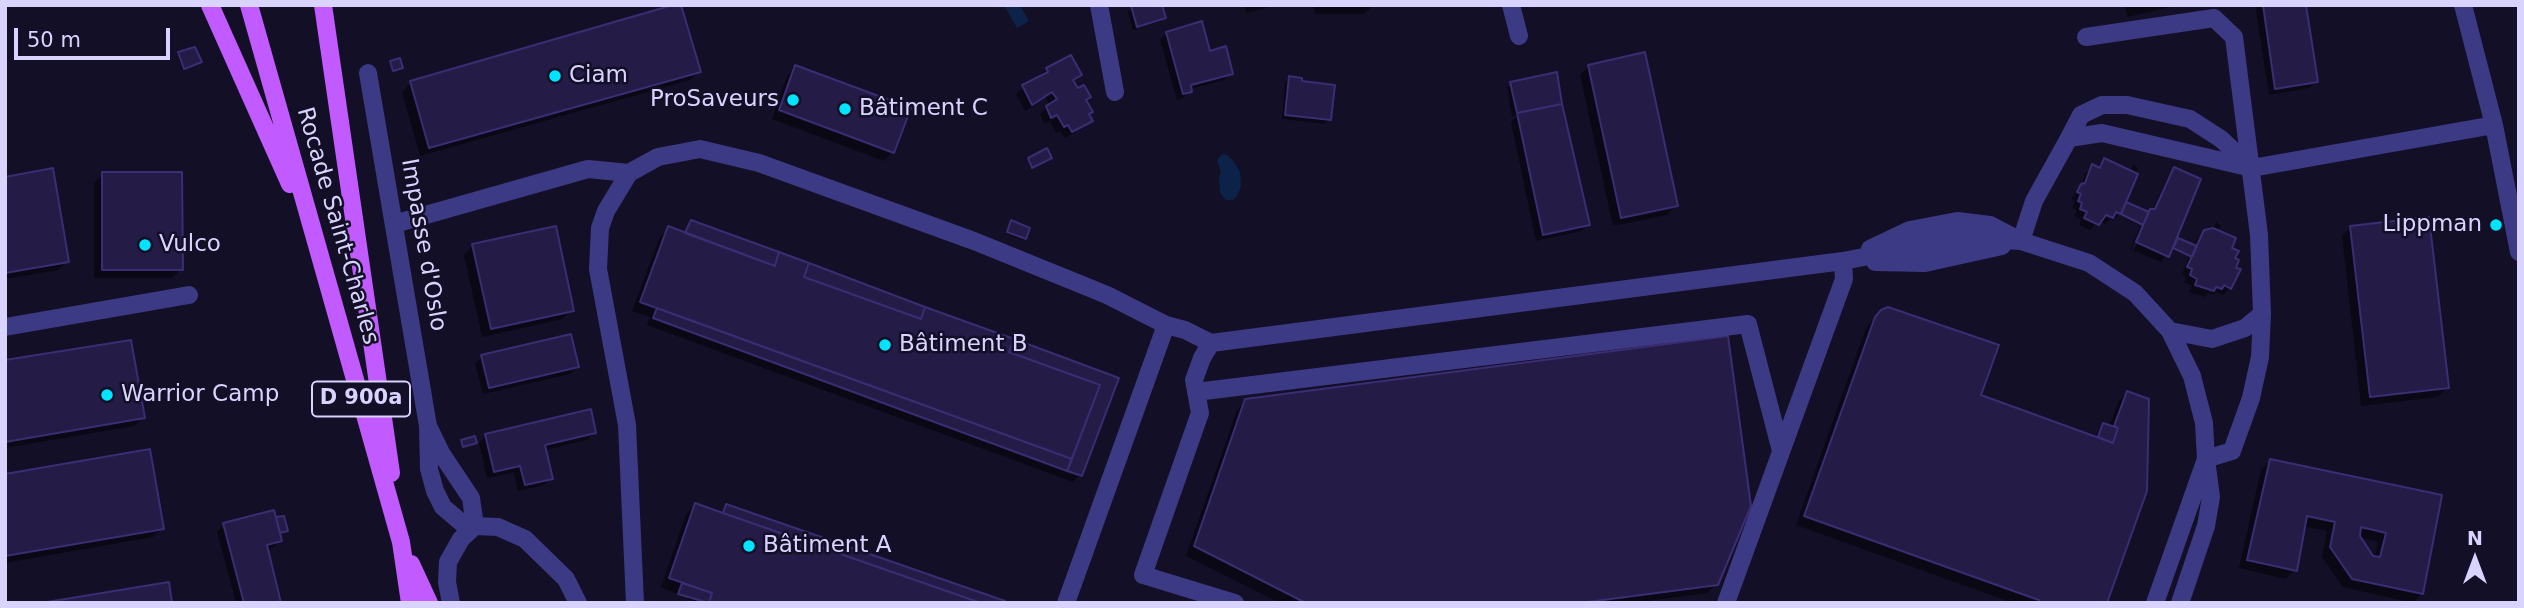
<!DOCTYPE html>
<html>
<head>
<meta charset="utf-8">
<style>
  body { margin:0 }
  #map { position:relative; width:2524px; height:608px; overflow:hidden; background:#130f26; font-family:"DejaVu Sans",sans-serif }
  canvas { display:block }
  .frame { position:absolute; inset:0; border:7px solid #d9d4ff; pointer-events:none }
  .north { position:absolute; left:2440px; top:524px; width:70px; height:70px; -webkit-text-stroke:5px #130f26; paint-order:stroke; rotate:0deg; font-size:19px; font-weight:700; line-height:28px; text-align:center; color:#d9d4ff }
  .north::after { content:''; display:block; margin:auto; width:24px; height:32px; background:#d9d4ff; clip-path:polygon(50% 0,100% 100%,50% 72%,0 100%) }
  .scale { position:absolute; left:14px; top:28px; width:156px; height:32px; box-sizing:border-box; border:4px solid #d9d4ff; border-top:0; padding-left:9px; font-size:21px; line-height:24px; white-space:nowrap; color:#d9d4ff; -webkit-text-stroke:5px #130f26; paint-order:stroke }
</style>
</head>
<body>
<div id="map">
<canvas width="2524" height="608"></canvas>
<div class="frame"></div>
<div class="north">N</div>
<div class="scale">50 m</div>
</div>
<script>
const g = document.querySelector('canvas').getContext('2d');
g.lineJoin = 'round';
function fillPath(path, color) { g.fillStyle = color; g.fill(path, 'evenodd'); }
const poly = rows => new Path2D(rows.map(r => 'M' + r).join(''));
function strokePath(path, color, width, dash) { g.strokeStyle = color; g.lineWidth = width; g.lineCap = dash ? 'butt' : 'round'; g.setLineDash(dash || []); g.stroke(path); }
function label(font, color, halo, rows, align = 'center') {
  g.font = font + ' "DejaVu Sans",sans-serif'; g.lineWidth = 5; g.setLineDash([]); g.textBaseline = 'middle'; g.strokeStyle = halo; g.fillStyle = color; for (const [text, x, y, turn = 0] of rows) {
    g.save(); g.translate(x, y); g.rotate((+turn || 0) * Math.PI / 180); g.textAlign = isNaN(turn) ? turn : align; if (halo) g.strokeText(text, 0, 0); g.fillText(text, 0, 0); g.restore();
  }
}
const water = poly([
  [1004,5,1020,5,1029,21,1017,28],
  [1222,154,1227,155,1234,162,1240,172,1241,187,1237,196,1233,200,1226,200,1220,193,1219,178,1221,172,1217,160]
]);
const shadow = poly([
  [1141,5,1160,5,1164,18,1159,22,1133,30,1128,12,1132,8],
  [1244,5,1277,5,1246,13],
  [1313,5,1373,5,1364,14,1315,14],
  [2125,5,2180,5,2127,17],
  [2255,5,2304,5,2316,81,2309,88,2269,95],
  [1167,33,1209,53,1231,73,1224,80,1190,89,1183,98,1177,100,1160,40],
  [179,54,200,62,182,69,178,56],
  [1589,66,1676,206,1667,215,1613,226,1580,75],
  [796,67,893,152,884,161,772,119,787,76],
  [1047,69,1080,75,1073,82,1085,101,1091,121,1084,127,1065,138,1060,131,1056,133,1050,121,1044,124,1040,114,1050,105,1045,97,1025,111,1016,94],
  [699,71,690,80,420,156,402,92,411,83],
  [1290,78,1329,119,1325,124,1282,119,1285,83],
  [1511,84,1588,224,1581,231,1536,241,1511,122,1518,115,1512,117,1507,88],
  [2104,160,2130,172,2133,165,2138,168,2124,203,2148,214,2152,211,2168,176,2175,169,2171,247,2178,240,2194,247,2197,239,2205,232,2212,230,2216,222,2221,226,2218,232,2230,249,2233,259,2230,288,2223,295,2217,292,2214,295,2209,293,2205,297,2189,292,2192,286,2184,282,2186,277,2182,274,2189,257,2170,249,2161,262,2130,249,2140,226,2121,216,2141,226,2131,249,2134,250,2150,215,2146,215,2141,225,2141,222,2114,209,2112,213,2118,215,2113,220,2110,219,2105,224,2099,221,2090,230,2079,225,2081,220,2074,216,2077,211,2072,208,2075,201,2071,199,2081,186,2086,173,2093,166,2097,168],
  [103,174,181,269,172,278,94,278,94,183],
  [5,178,67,261,58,270,5,279],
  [691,222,1080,475,1073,482,647,325,650,317,632,311,660,237,669,228,684,234],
  [1011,222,1025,238,1023,240,1006,234],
  [2351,227,2447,388,2438,397,2361,406,2342,236],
  [473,246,572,310,563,319,482,337,464,255],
  [1881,311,1978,396,2097,439,2102,426,2103,425,2109,427,2118,402,2127,393,2105,603,2013,603,1796,525,1866,328],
  [482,357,577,367,570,374,483,394,475,364],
  [5,362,143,417,134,426,5,448],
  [1246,401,1716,584,1707,593,1633,603,1280,603,1186,556,1237,410],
  [594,433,587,440,545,450,551,478,544,485,518,491,514,472,487,478,479,443,486,436],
  [2270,461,2440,497,2422,593,2413,603,2343,587,2322,557,2327,531,2303,526,2295,570,2286,579,2239,568,2261,470],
  [2359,537,2378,542,2374,560],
  [5,476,162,528,153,537,5,563],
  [695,505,719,513,727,506,1002,603,697,603,661,587,686,514],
  [277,519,286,530,278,534,280,541,273,548,266,549,279,603,236,603,217,532,224,525]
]);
const building = poly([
  [673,5,681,5,701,72,429,148,410,81,673,5],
  [1162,5,1166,18,1137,27,1131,6,1162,5],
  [2263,5,2306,5,2318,82,2275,89,2263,5],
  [1202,21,1210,51,1226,46,1233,74,1191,85,1192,92,1183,94,1166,32,1202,21],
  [195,47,202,62,184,69,178,52,195,47],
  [1645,52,1678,206,1621,218,1588,65,1645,52],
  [1071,55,1082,75,1073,80,1078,88,1084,85,1091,97,1086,100,1093,112,1089,114,1093,121,1072,132,1068,125,1064,127,1057,115,1051,118,1046,106,1057,99,1052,92,1032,105,1022,85,1048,72,1046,68,1071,55],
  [400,58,403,68,393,71,390,61,400,58],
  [795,65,911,108,894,153,779,110,795,65],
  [1557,72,1562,104,1517,113,1510,82,1557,72],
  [1289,76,1302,78,1302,81,1335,85,1331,120,1285,115,1289,76],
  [1562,104,1590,225,1543,235,1517,113,1562,104],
  [1047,148,1052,158,1032,168,1028,158,1047,148],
  [2104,158,2138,174,2121,214,2116,212,2113,218,2106,215,2099,225,2084,218,2087,212,2080,209,2082,203,2078,201,2081,194,2077,192,2081,184,2085,183,2092,164,2100,168,2104,158],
  [2174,167,2201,179,2169,257,2136,242,2150,209,2155,209,2174,167],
  [53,168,69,262,5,273,5,177,53,168],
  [102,172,182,172,183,270,102,270,102,172],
  [2126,202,2149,212,2143,225,2121,214,2126,202],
  [2429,217,2449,388,2370,397,2350,226,2429,217],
  [691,220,779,252,775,266,685,233,691,220],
  [1011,220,1030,228,1026,239,1007,232,1011,220],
  [556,226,574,311,491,329,472,244,556,226],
  [668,226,775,266,779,252,809,263,804,277,921,319,925,307,1014,339,1009,352,1100,385,1072,459,640,302,668,226],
  [2213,228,2236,238,2232,248,2239,251,2235,258,2239,260,2236,268,2241,269,2231,289,2224,285,2222,289,2216,287,2214,291,2195,285,2197,279,2190,275,2192,269,2187,267,2204,230,2213,228],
  [2178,238,2197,246,2192,257,2173,248,2178,238],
  [809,263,925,307,921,319,804,277,809,263],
  [1888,307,1999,345,1981,395,2113,443,2118,428,2114,426,2127,391,2149,399,2147,491,2107,603,2038,603,2039,600,2033,598,1804,516,1875,317,1881,310,1888,307],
  [657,308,1072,459,1067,471,653,318,657,308],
  [571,334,579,367,489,388,481,355,571,334],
  [1728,336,1751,506,1718,585,1580,603,1306,603,1194,546,1245,399,1728,336],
  [1014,339,1119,378,1082,476,1067,471,1100,385,1009,352,1014,339],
  [131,340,145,418,5,442,5,360,131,340],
  [591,409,596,433,545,445,553,479,525,485,520,466,494,472,485,434,591,409],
  [2103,423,2118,428,2113,443,2098,437,2103,423],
  [475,436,477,443,463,447,461,440,475,436],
  [150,449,164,529,5,556,5,474,150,449],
  [2270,459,2442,495,2423,594,2352,579,2330,547,2335,522,2307,516,2297,571,2247,560,2270,459],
  [2361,527,2386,533,2380,557,2373,556,2360,536,2361,527],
  [695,503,723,513,981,603,709,603,712,593,669,578,695,503],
  [726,504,1005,601,1004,603,981,603,723,513,726,504],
  [274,510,282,541,267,545,281,603,244,603,223,523,274,510],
  [284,516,288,531,280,533,276,517,284,516],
  [169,582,172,603,41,603,169,582],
  [682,583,712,593,709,603,678,594,682,583]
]);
const minor = poly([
  [1099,5,1115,92],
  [1511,5,1519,36],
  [2463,5,2494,125,2519,252],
  [2086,37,2214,18,2234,37,2259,235,2262,314],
  [368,73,428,426],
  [2069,138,2081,115,2102,105,2127,105,2190,119,2221,139,2249,165],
  [394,224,588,169,629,173],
  [2021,241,2034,201,2069,138,2102,133,2252,168,2494,125],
  [1870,249,1910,230,1957,221,1990,225,2021,241,2089,263,2135,293,2170,331,2192,376,2204,423,2206,459,2232,451,2251,398,2260,357,2262,314,2245,328,2212,339,2170,331],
  [1875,262,1925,263,2002,246],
  [5,327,189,295],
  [1211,343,1202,358,1194,380,1200,413,1143,575,1235,603],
  [1196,392,1748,324,1781,451],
  [428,426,441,453,471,498,475,526,463,524,443,507,435,491,429,469,428,426],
  [451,603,447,582,448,562,461,539,475,526,498,527,525,539,566,579,578,603],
  [635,603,627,425,598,269,600,228,606,211,629,173,658,157,700,149,759,163,974,241,1107,295,1166,325,1185,330,1211,343,1843,261,1962,238,2021,241],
  [1066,603,1166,325],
  [1726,603,1844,279,1843,261],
  [2155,603,2206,459,2211,497,2206,526,2180,603]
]);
const major = poly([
  [210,5,290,184],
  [249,5,401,542,410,603],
  [323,5,391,473],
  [411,564,429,603]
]);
const markers = [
  [555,76,7,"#00e5ff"],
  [793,100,7,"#00e5ff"],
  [845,109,7,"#00e5ff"],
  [2496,225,7,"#00e5ff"],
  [145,245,7,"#00e5ff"],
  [885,345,7,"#00e5ff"],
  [107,395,7,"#00e5ff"],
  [749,546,7,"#00e5ff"]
];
const shields = [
  [361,399,98]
];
const shieldNames = [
  ["D 900a",361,399]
];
const poiNames = [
  ["Ciam",569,76],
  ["ProSaveurs",779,100,"right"],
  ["Bâtiment C",859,109],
  ["Lippman",2482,225,"right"],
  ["Vulco",159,245],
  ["Bâtiment B",899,345],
  ["Warrior Camp",121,395],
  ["Bâtiment A",763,546]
];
const streetNames = [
  ["Rocade Saint-Charles",337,226,74],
  ["Impasse d'Oslo",423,245,80]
];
fillPath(water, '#0c2248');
fillPath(shadow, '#0007');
fillPath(building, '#241b47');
strokePath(building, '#3b2d73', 2);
strokePath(minor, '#3d3a85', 18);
strokePath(major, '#c25bff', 18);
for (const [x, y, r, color] of markers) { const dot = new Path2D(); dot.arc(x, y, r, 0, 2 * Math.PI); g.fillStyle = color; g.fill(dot); strokePath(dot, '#130f26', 2.5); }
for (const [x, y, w] of shields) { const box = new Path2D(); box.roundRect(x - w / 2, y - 17.5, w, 35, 5); g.fillStyle = '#130f26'; g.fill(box); strokePath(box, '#d9d4ff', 2); }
label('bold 21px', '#d9d4ff', null, shieldNames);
label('23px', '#d9d4ff', '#130f26', poiNames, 'left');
label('23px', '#d9d4ff', '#130f26', streetNames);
</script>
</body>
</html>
